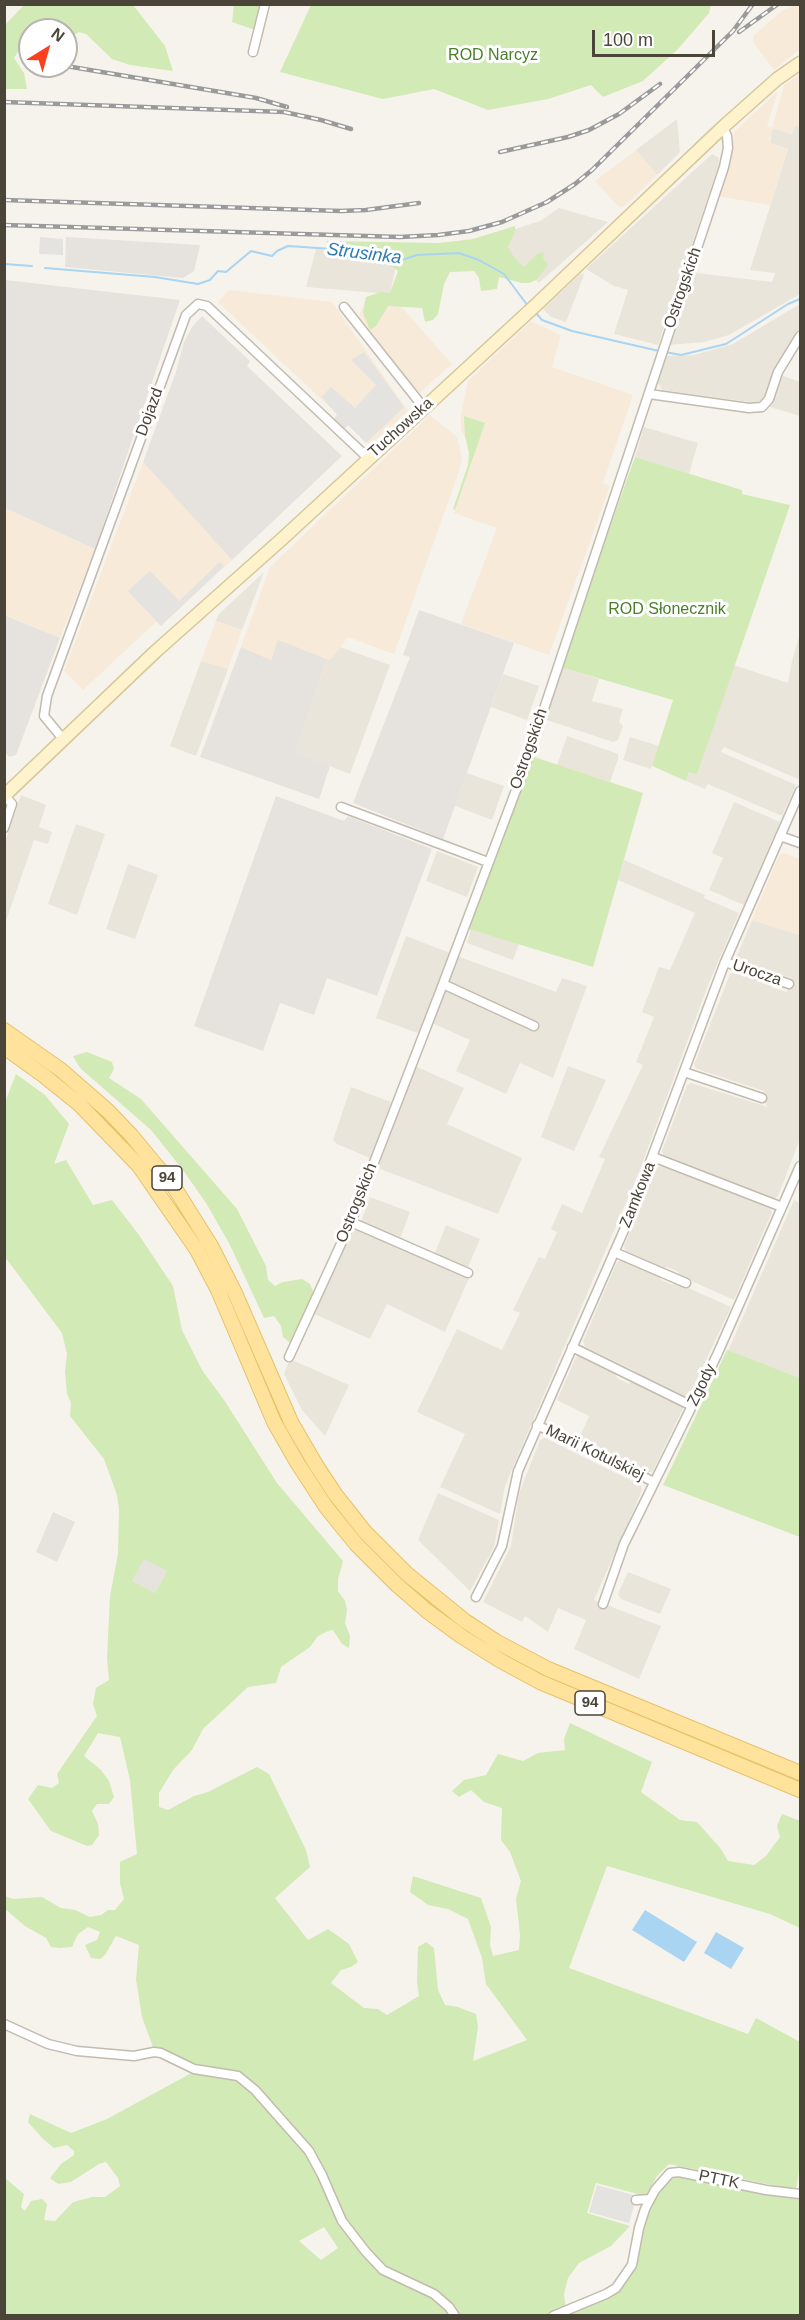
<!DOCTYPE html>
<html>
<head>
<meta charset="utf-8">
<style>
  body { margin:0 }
  #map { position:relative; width:805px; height:2320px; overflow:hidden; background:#f6f3ec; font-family:Arial,sans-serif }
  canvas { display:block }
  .frame { position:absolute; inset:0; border:6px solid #4b4439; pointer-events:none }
  .north { position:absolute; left:18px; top:18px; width:60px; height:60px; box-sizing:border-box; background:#fff; border:2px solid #b7b4b0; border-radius:50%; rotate:37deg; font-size:16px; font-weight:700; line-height:24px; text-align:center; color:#4b4439 }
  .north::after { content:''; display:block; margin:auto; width:21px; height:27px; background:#fc3f1d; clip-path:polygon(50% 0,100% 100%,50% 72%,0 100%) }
  .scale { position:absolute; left:592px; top:30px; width:123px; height:27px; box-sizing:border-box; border:3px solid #4b4439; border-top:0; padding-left:8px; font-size:18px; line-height:21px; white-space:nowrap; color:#4b4439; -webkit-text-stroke:4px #fff; paint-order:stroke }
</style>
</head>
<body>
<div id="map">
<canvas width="805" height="2320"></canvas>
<div class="frame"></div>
<div class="north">N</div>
<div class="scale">100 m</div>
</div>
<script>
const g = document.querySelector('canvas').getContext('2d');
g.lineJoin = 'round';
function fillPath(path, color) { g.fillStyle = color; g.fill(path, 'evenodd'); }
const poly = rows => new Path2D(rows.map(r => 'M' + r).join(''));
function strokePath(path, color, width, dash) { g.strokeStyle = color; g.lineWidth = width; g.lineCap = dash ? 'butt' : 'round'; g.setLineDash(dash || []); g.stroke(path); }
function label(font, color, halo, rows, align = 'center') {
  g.font = font + ' Arial,sans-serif'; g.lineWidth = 6; g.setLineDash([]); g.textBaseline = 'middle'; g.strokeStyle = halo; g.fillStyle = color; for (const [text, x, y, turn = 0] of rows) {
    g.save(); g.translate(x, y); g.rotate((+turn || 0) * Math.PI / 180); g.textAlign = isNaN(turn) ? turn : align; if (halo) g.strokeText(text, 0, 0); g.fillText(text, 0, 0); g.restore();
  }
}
const residential = poly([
  [677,119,680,152,657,175,636,150],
  [795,125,800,127,800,294,729,335,705,342,668,345,691,276,696,273,772,282,775,273,750,270,788,149,770,143,772,128,792,134],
  [712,154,719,158,718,167,658,345,614,334,628,290,614,286,586,269],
  [559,208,608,222,539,283,515,258,508,247,515,229,540,221],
  [316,249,354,251,397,261,390,294,306,287],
  [581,273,584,275,566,322,551,317,543,309],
  [800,304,800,330,776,372,767,397,757,403,662,390,658,383,666,356,694,355,733,344],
  [781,375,800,382,800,416,770,407],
  [644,427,698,443,689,474,635,457],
  [264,572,242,630,216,621,218,615],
  [800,633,800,773,798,779,724,747,721,752,796,785,782,816,708,784,705,789,686,781,689,772,697,775,734,665,788,683,792,661],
  [340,647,390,665,350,774,295,753,327,659,330,660],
  [201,661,228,669,196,756,170,746],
  [561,667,599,679,592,701,623,709,619,722,623,726,618,740,613,742,544,719],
  [503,674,539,686,527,720,491,707],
  [567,736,618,754,618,759,610,782,557,765],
  [630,737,659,746,651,769,623,760],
  [467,773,504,786,492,820,455,806],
  [21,795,46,805,39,827,52,832,48,844,34,840,5,924,5,842],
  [734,802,780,822,744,905,709,890,723,858,712,853],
  [76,824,105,834,77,915,48,904],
  [437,851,478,867,467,897,426,881],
  [624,860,705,895,704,898,739,913,708,985,639,1172,505,1486,500,1514,440,1487,465,1434,417,1412,457,1329,502,1350,520,1313,513,1310,539,1257,545,1259,557,1232,551,1229,562,1204,582,1213,605,1159,599,1157,643,1065,636,1062,654,1017,642,1012,659,967,670,970,695,913,618,880],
  [128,864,158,875,135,939,106,929],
  [752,920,800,935,800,1139,778,1196,774,1199,664,1157,662,1151,687,1085,691,1083,768,1107,762,1098,764,1091,697,1069,694,1065,730,974,734,972,769,983,772,988,787,992,791,978,739,962,736,958],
  [471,929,519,944,513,960,467,943],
  [406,936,450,953,418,1033,376,1018],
  [457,956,556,992,562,978,587,986,553,1078,520,1063,506,1094,456,1071,470,1040,432,1023],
  [415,1066,464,1088,447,1124,522,1158,498,1214,378,1168],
  [568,1066,606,1080,574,1151,541,1137],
  [351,1087,391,1102,370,1158,337,1144,333,1140],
  [661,1166,770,1208,772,1212,734,1300,678,1275,679,1272,667,1267,664,1268,626,1251,624,1246,656,1168],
  [370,1197,410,1212,400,1238,361,1222],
  [794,1200,800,1203,800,1378,728,1351],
  [446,1225,480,1239,468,1267,435,1253],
  [352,1226,470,1276,445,1332,387,1304,370,1339,312,1313],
  [622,1260,660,1277,661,1280,673,1285,675,1282,731,1307,687,1400,634,1374,635,1371,585,1347,583,1341,617,1262],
  [581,1355,614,1372,617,1378,629,1384,630,1381,684,1406,653,1471,648,1473,579,1439,589,1416,557,1400,576,1357],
  [290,1359,349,1385,325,1436,302,1410,284,1374],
  [545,1438,640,1485,642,1489,634,1510,594,1600,661,1626,639,1679,574,1649,586,1620,558,1608,548,1632,525,1616,522,1622,483,1602,511,1546,519,1494,540,1440],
  [438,1493,499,1520,494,1547,470,1591,418,1540],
  [628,1572,671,1589,660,1614,621,1599,618,1594]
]);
const commercial = poly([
  [796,5,800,5,800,49,774,70,753,42,753,36,783,10],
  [800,74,800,127,795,125,792,134,773,129,769,139,770,143,788,149,770,205,716,196,732,151,734,132,778,91,767,126,772,128,784,85],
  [636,150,657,175,625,206,619,207,595,181],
  [229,290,332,302,408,411,370,445,218,302],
  [365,301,398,303,452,364,418,394,359,316],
  [531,321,561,335,552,367,633,395,603,483,610,486,549,655,461,624,497,528,454,513,474,456,461,429,461,414,468,381],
  [430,415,457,437,462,458,459,471,394,654,348,637,330,660,279,641,271,660,241,647,270,567],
  [143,462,232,560,161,626,156,622,83,690,64,671],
  [5,508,95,549,60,638,5,615],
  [216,621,242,630,228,669,201,661],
  [784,853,800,859,800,935,752,920,779,855]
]);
const industrial = poly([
  [66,237,200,245,194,271,183,278,65,267],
  [5,280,180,300,95,549,5,508],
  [202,316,250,361,247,366,342,456,232,560,143,462,176,372,184,342,192,327],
  [419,610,514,643,443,839,353,803,410,657,403,655],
  [4,615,60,638,16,755,10,757,4,752],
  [278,640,327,659,295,753,330,766,319,799,200,757,241,647,271,660],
  [276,796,344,821,348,816,432,849,377,996,327,978,314,1015,280,1003,263,1051,194,1026],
  [53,1512,75,1522,57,1562,36,1552],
  [144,1558,167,1571,155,1593,132,1581]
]);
const green = poly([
  [24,5,133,5,165,46,173,71,130,65,112,59,86,34,79,32,66,40,66,30,30,30,30,47,19,50,14,58,24,73,27,89,5,89,5,25],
  [234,5,260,5,255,30,232,22],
  [311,5,311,4,711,5,709,13,678,49,643,81,603,97,591,85,548,99,488,110,434,89,383,99,280,72],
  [515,226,515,232,508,247,515,258,524,267,537,254,544,252,543,258,548,265,536,280,529,283,522,283,499,277,497,289,481,291,479,278,474,271,450,272,444,284,438,314,433,320,425,322,422,308,388,306,376,326,370,330,363,313,366,297,381,292,390,293,398,271,393,267,352,253,332,249,326,241,439,243,473,239],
  [464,416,485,423,455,510,453,509,468,465,469,453,465,436],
  [635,457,742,490,742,494,790,505,697,775,689,772,686,781,652,766,673,700,560,667],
  [531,756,643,793,593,967,469,929],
  [87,1052,112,1062,114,1069,109,1078,141,1099,237,1209,266,1266,268,1280,275,1286,283,1282,302,1279,310,1284,315,1296,293,1345,283,1337,281,1326,274,1316,264,1318,229,1243,206,1203,183,1170,151,1130,80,1068,73,1056],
  [16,1074,45,1095,69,1124,54,1164,66,1160,93,1205,112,1200,139,1235,173,1286,182,1330,202,1370,224,1400,277,1483,343,1561,338,1579,338,1591,345,1601,347,1610,345,1623,350,1636,349,1648,342,1644,333,1630,328,1631,318,1636,310,1647,281,1667,276,1683,248,1687,203,1729,192,1750,173,1770,159,1793,159,1807,168,1810,194,1796,208,1792,257,1767,269,1774,306,1850,310,1867,275,1898,308,1940,328,1929,349,1944,358,1962,351,1967,341,1970,331,1983,364,2008,378,2009,387,2015,419,1996,417,1981,418,1947,426,1942,434,1948,438,1990,445,2005,458,2007,476,2014,478,2027,473,2061,527,2040,486,1984,482,1958,468,1919,448,1909,428,1905,410,1892,413,1876,481,1898,491,1927,490,1945,493,1956,519,1950,520,1935,516,1899,521,1881,510,1852,501,1840,502,1808,484,1802,471,1790,459,1797,452,1791,464,1780,486,1775,498,1754,523,1761,538,1753,565,1750,564,1739,570,1723,652,1762,641,1792,680,1820,697,1822,721,1849,728,1861,754,1865,766,1856,780,1837,777,1826,782,1814,800,1821,800,1928,770,1914,607,1866,569,1968,748,2034,756,2018,800,2042,800,2164,796,2190,669,2164,657,2176,646,2196,596,2183,587,2213,630,2226,611,2246,579,2263,568,2278,564,2294,566,2310,554,2315,5,2315,5,2178,24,2194,21,2207,25,2211,31,2201,42,2199,47,2204,44,2220,55,2221,73,2202,92,2197,105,2197,120,2186,118,2178,106,2162,99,2164,71,2182,58,2184,50,2178,61,2164,74,2155,74,2151,67,2145,54,2148,43,2139,28,2122,30,2114,71,2133,107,2119,197,2070,156,2052,153,2047,142,2017,136,1979,139,1945,116,1936,105,1955,100,1959,91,1958,85,1945,97,1940,100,1932,88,1927,78,1934,72,1947,60,1948,51,1947,46,1938,25,1926,5,1909,5,1896,13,1899,42,1897,61,1908,75,1910,90,1917,101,1915,108,1910,115,1910,124,1899,120,1883,120,1862,137,1854,130,1780,120,1737,98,1733,84,1756,101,1770,109,1781,114,1797,109,1804,97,1804,92,1811,98,1824,99,1835,92,1845,87,1846,51,1831,28,1799,38,1785,52,1788,59,1783,57,1774,97,1716,93,1704,96,1688,109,1680,107,1659,110,1596,118,1554,119,1510,117,1495,104,1459,70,1416,71,1403,67,1394,65,1371,67,1354,62,1333,5,1257,5,1102],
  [144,1559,167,1571,155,1593,132,1581],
  [324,2227,338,2248,321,2260,299,2241],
  [727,1350,800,1378,800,1537,663,1485],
  [672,2178,693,2178,751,2191,800,2199,800,2315,558,2316,596,2300,632,2272,645,2223,657,2194]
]);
const parking = poly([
  [40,237,63,239,63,255,39,254],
  [364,352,404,407,366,443,348,425,341,432,331,422,337,415,322,397,331,387,355,408,376,385,351,360],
  [220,562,224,566,161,626,128,591,150,571,179,601],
  [597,2185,637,2196,629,2223,589,2212]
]);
const water = poly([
  [645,1910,697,1942,684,1962,632,1930],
  [716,1932,744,1948,731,1969,704,1953]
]);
const stream = poly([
  [4,264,32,266],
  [45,268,155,277,198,284,210,280,218,271,226,272,251,251,272,256,277,251,288,246,376,252,402,260,417,255,459,253,479,260,504,274,528,306],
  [535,312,542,320,572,331,659,351],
  [665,352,681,355,726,344,788,304,800,299]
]);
const street = poly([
  [253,52,265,4],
  [344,307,424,408],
  [649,394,749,408,762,407,769,399,778,372,800,336],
  [63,739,44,716,47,696,186,315,198,304,207,306,368,458],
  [341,807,488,862],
  [4,828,12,804,5,796],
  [780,836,800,843],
  [725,962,789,984],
  [443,984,534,1026],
  [684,1072,762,1098],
  [653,1157,782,1207],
  [351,1222,468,1273],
  [614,1252,686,1283],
  [572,1347,692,1406],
  [289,1357,351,1222,443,984,524,769,724,167,728,148,727,136,723,127],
  [537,1425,654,1482],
  [476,1597,502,1546,518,1471,628,1221,725,962,800,791],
  [603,1604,624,1544,717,1355,800,1166],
  [4,2024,48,2044,77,2051,134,2056,154,2052,161,2053,194,2069,238,2076,255,2090,309,2151,322,2175,342,2221,366,2252,383,2270,434,2294,449,2307,455,2316],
  [636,2200,650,2199],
  [553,2316,606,2294,616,2288,632,2265,639,2228,645,2209,655,2190,670,2173,679,2172,766,2190,800,2194]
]);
const secondary = poly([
  [4,796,155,652,282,539,537,304,723,127,777,79,800,63]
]);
const primary = poly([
  [4,1030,61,1070,108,1111,131,1135,174,1187,211,1246,235,1293,291,1422,316,1465,335,1494,365,1532,407,1574,465,1621,497,1642,548,1669,800,1773],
  [4,1047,43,1075,79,1104,139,1166,197,1250,218,1290,274,1422,298,1464,326,1507,356,1544,397,1585,427,1611,461,1636,501,1661,540,1682,800,1790]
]);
const rail = poly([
  [739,32,778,4],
  [27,59,30,59],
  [66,66,256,98,287,107],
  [4,102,284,112,321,120,351,129],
  [500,152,568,137,589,130,619,114,660,84],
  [4,200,341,211,366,210,419,203],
  [4,225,400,237,438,235,469,231,502,222,547,202,575,184,592,170,733,31,753,4]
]);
const shields = [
  [167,1178,30],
  [590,1703,30]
];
const shieldNames = [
  ["94",167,1178],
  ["94",590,1703]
];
const parkNames = [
  ["ROD Narcyz",493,56],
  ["ROD Słonecznik",667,610]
];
const streetNames = [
  ["Ostrogskich",683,288,-71],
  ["Dojazd",150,412,-70],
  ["Tuchowska",401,428,-42],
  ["Ostrogskich",529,749,-71],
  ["Urocza",757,973,19],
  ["Zamkowa",638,1195,-68],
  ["Ostrogskich",357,1203,-68],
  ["Zgody",702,1385,-64],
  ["Marii Kotulskiej",595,1453,26],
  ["PTTK",719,2180,12]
];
const waterNames = [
  ["Strusinka",364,254,7]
];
fillPath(residential, '#eae5da');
fillPath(commercial, '#f7ead8');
fillPath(industrial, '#e6e2dd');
fillPath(green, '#d2eab5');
fillPath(parking, '#e5e3e0');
fillPath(water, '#a9d4f2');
strokePath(stream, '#a9d4f2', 2);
strokePath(street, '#c2bbae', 11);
strokePath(secondary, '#d6c79b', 15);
strokePath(primary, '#e6c16a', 16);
strokePath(street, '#fff', 8);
strokePath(secondary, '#fff3cd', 12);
strokePath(primary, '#ffe39c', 14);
strokePath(rail, '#9a9a9a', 4.5);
strokePath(rail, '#fff', 2, [7]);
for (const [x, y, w] of shields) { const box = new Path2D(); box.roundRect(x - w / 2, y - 12, w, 24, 4.5); g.fillStyle = '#fff'; g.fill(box); strokePath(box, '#4b4439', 1.5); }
label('bold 15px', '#4b4439', null, shieldNames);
label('16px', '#4a7f2a', '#fff', parkNames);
label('16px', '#4b4439', '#fff', streetNames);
label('italic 18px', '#2e7ab2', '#fff', waterNames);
</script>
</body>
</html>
